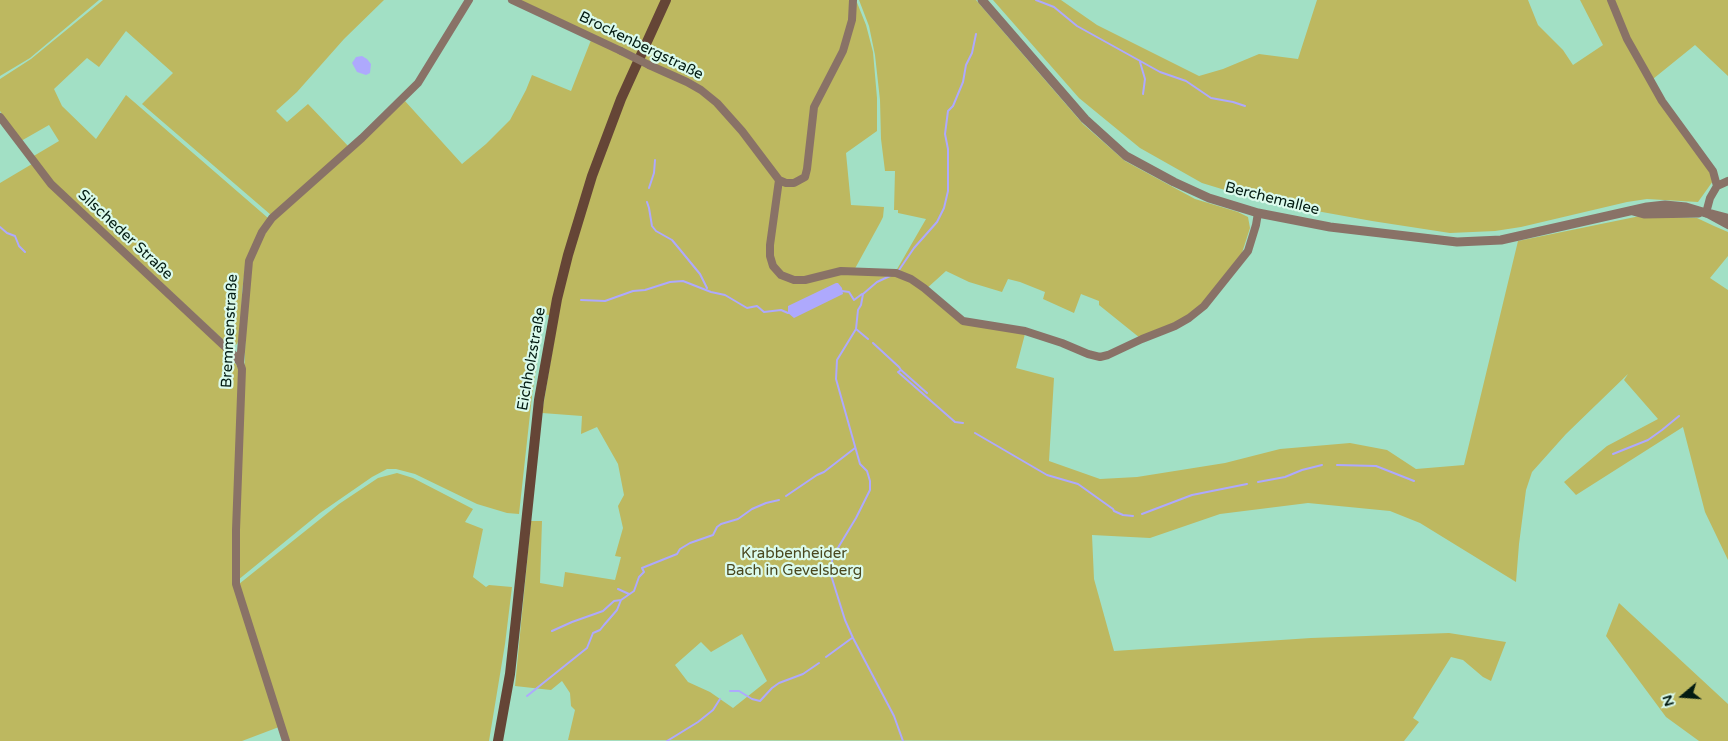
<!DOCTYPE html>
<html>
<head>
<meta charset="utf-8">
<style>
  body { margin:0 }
  #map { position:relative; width:1728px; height:741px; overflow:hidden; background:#a2e0c5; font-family:"Varela Round",sans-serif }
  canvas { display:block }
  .north { position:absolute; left:1658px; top:671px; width:50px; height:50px; -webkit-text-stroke:4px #dbfaec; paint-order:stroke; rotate:252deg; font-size:14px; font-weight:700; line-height:20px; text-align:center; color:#031b12 }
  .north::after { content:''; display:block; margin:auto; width:18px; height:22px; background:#031b12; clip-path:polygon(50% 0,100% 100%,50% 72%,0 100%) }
</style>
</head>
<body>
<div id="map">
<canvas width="1728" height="741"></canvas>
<div class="north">N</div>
</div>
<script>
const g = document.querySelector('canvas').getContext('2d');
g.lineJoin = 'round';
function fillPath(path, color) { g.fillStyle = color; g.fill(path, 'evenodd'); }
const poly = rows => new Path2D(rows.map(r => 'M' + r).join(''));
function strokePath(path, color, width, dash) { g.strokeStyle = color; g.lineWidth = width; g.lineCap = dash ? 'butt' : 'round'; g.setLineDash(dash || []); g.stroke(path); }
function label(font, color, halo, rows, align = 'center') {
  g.font = font + ' "Varela Round",sans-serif'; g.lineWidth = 4.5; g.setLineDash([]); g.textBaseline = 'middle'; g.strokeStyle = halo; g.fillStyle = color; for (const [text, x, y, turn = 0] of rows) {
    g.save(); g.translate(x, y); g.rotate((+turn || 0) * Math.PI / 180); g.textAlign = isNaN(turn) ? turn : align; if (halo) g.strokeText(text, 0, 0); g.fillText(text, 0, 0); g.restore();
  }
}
const green = poly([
  [0,0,99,0,30,58,0,76],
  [103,0,384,0,344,39,297,92,276,111,287,122,308,104,349,147,271,215,142,104,173,73,126,31,99,67,87,58,54,89,62,106,96,139,126,95,268,218,245,268,242,292,241,335,237,344,231,347,55,184,32,157,59,141,49,125,21,141,0,111,0,79,31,59],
  [520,0,856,0,866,25,873,52,877,98,877,131,846,153,851,205,884,207,883,217,880,223,852,274,897,275,901,271,896,271,926,219,898,213,898,210,894,210,895,171,885,171,881,139,880,100,875,55,869,26,859,0,976,0,1083,124,1125,161,1195,199,1238,212,1248,217,1250,228,1240,259,1214,292,1189,316,1140,338,1099,305,1099,301,1081,294,1074,313,1043,299,1045,292,1020,282,1008,279,1002,292,969,282,946,271,925,290,962,322,1025,334,1016,368,1054,378,1049,461,1100,479,1137,477,1225,463,1280,449,1350,443,1387,450,1416,469,1464,465,1518,241,1640,216,1697,218,1714,226,1728,232,1728,256,1710,278,1728,290,1728,560,1705,512,1683,427,1576,495,1564,482,1607,446,1658,419,1624,380,1628,374,1566,434,1532,472,1526,490,1519,544,1516,582,1420,523,1390,511,1308,503,1220,514,1150,538,1092,535,1094,579,1114,651,1311,638,1449,633,1506,642,1491,681,1483,677,1463,660,1451,657,1413,718,1419,722,1404,741,568,740,575,710,571,706,570,693,562,681,551,690,515,686,531,521,542,521,540,583,563,587,565,572,615,580,621,557,615,556,623,528,618,506,624,495,618,464,597,427,581,434,582,416,542,413,558,317,544,314,532,396,519,514,507,513,477,504,415,474,396,469,387,469,372,477,320,513,238,580,237,573,247,298,250,267,261,240,274,220,405,101,462,164,486,144,510,120,526,90,532,75,571,91,593,35],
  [742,634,767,681,733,708,710,692,688,682,675,665,701,642,711,652],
  [993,0,1061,0,1097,25,1199,76,1223,69,1259,54,1298,59,1317,0,1528,0,1538,25,1563,50,1573,65,1603,45,1580,0,1728,0,1728,76,1695,45,1648,83,1711,173,1713,181,1698,202,1647,199,1627,202,1521,227,1495,231,1450,233,1372,221,1261,201,1202,183,1140,148,1079,98],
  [32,164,220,345,237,366,239,371,233,571,279,727,242,741,0,741,0,183],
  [397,473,413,478,473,509,465,522,483,529,473,577,486,587,489,585,512,587,505,644,489,741,289,741,239,584,339,504,378,478],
  [1619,603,1728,704,1728,741,1699,741,1666,717,1606,636]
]);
const water = poly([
  [362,56,367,59,371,64,370,73,366,75,357,72,352,63,356,57],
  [836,283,838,283,842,288,843,294,794,318,788,313,788,306]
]);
const stream = poly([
  [1036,0,1054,7,1077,26,1160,72,1186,81,1211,98,1233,102,1245,106],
  [1140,62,1145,79,1143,94],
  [649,188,654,173,655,160],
  [647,202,649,208,652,226,656,231,672,240,677,246,700,274,707,288],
  [0,227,7,233,15,236,19,246,25,252],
  [899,270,914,248,937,222,944,208,948,191,948,149,945,134,948,111,953,106,963,82,966,65,972,53,976,34],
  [890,276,877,282,863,294,861,305,858,310,856,329,837,360,836,379,860,464,867,471,870,481,870,490,856,518,833,556,830,572,845,620,853,638,894,716,903,741],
  [842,291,849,292,854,300,862,294],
  [581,300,605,301,633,291,645,290,670,282,683,281,711,292,725,295,747,308,757,306,764,312,781,310,788,313],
  [856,329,868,339],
  [873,343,899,367,901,370,898,372,955,422,963,423],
  [901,370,927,393],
  [975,433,1047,475,1078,484,1113,509,1114,511,1123,515,1133,516],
  [1613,454,1648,440,1662,430,1679,416],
  [1337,465,1376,466,1414,481],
  [1258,482,1285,477,1302,470,1322,465],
  [786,496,817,475,824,472,855,448],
  [1142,514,1192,495,1247,484],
  [618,589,629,594],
  [552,631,572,622,603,611,614,601,621,600],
  [826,657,852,638],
  [730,691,739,691,752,699,760,701,772,688,779,683,803,674,819,663],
  [527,696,587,648,593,633,600,630,604,625,617,610,621,600,634,591,639,577,644,572,642,568,677,554,680,549,690,543,713,535,717,527,721,524,738,519,752,509,766,503,779,500],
  [667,741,698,722,713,710,720,699]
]);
const minor = poly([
  [512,0,621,51],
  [1611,0,1627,39,1644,69,1662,101,1713,171,1717,186],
  [649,65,687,82,701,90,717,103,742,131,779,180,786,183,794,183,805,177,807,169,814,107,843,51,852,20,853,0],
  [0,117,51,184,236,357,240,363],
  [779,180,770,245,770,256,773,266,781,275,794,280,805,280,841,271,896,273,911,279,924,288,963,321,1025,331,1062,343,1088,354,1100,357,1108,355,1142,339,1175,326,1189,318,1204,306,1248,251,1256,225,1258,213],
  [1706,213,1710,198,1717,186,1728,181],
  [1706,213,1728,225],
  [1710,213,1728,218],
  [286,741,236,584,236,530,242,369,240,363,249,261,262,232,272,218,362,138,418,83,469,0]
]);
const tertiary = poly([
  [982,0,1085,119,1126,156,1174,182,1209,198,1258,213,1330,227,1457,242,1501,240,1647,207,1665,205,1686,207,1706,213],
  [1633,211,1644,214,1699,213]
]);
const secondary = poly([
  [498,741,510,674,516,619,539,400,557,299,568,255,592,176,621,99,666,0]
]);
const minorBridge = poly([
  [621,51,649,65]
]);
const streetNames = [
  ["Brockenbergstraße",641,46,26],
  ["Berchemallee",1272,199,14],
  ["Silscheder Straße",125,235,43],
  ["Bremmenstraße",230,331,-87],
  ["Eichholzstraße",532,359,-80]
];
const parkNames = [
  ["Krabbenheider",794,554],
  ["Bach in Gevelsberg",794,571]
];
fillPath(green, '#bdb860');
fillPath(water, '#aea9fd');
strokePath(stream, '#aea9fd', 2);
strokePath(minor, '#897267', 8);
strokePath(tertiary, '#897267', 9);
strokePath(secondary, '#654536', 10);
strokePath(minorBridge, '#897267', 8);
label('15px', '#031b12', '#dbfaec', streetNames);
label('15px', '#49471e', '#dbfaec', parkNames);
</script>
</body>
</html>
